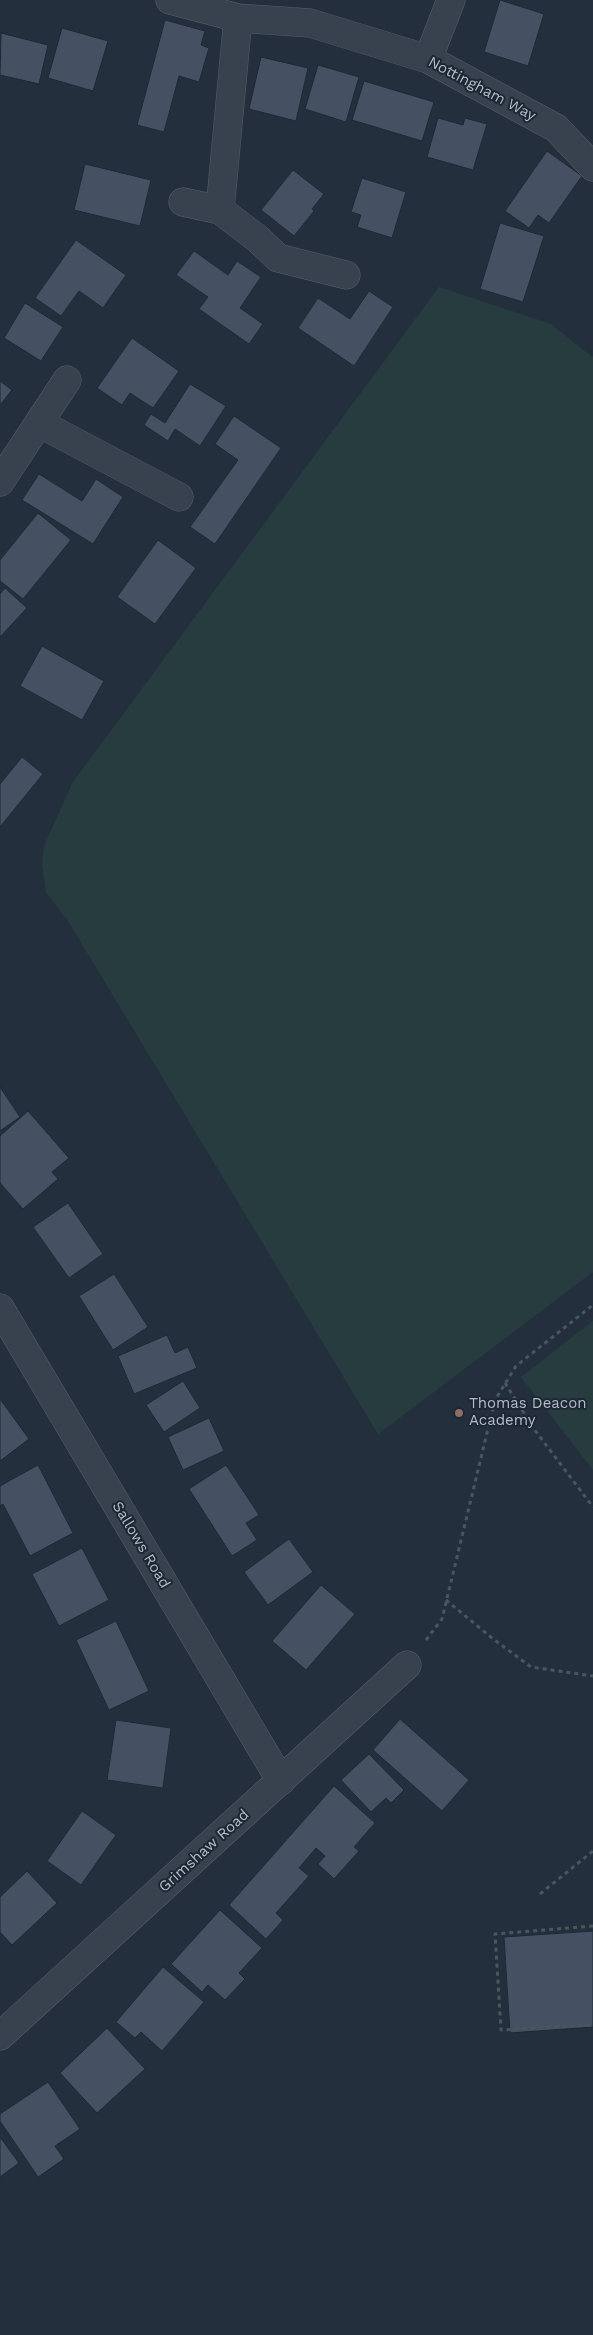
<!DOCTYPE html>
<html>
<head>
<meta charset="utf-8">
<style>
  body { margin:0 }
  canvas { display:block; background:#242f3e }
</style>
</head>
<body>
<canvas width="593" height="2335"></canvas>
<script>
const g = document.querySelector('canvas').getContext('2d');
g.lineJoin = 'round';
function fillPath(path, color) { g.fillStyle = color; g.fill(path, 'evenodd'); }
const poly = rows => new Path2D(rows.map(r => 'M' + r).join(''));
function strokePath(path, color, width, dash) { g.strokeStyle = color; g.lineWidth = width; g.lineCap = dash ? 'butt' : 'round'; g.setLineDash(dash || []); g.stroke(path); }
function label(font, color, halo, rows, align = 'center') {
  g.font = font + ' "Work Sans",sans-serif'; g.lineWidth = 4; g.setLineDash([]); g.textBaseline = 'middle'; g.strokeStyle = halo; g.fillStyle = color; for (const [text, x, y, turn = 0] of rows) {
    g.save(); g.translate(x, y); g.rotate((+turn || 0) * Math.PI / 180); g.textAlign = isNaN(turn) ? turn : align; if (halo) g.strokeText(text, 0, 0); g.fillText(text, 0, 0); g.restore();
  }
}
const green = poly([
  [439,287,551,324,592,357,593,356,593,1272,378,1434,68,921,46,892,42,865,44,846,73,782],
  [593,1321,593,1470,521,1377]
]);
const building = poly([
  [500,0,544,14,528,66,484,52,500,0],
  [165,20,205,31,201,45,209,48,199,82,179,76,164,132,137,125,165,20],
  [62,28,108,41,93,91,48,78,62,28],
  [1,33,48,45,39,84,0,75,1,33],
  [261,57,308,68,296,121,249,109,261,57],
  [318,65,359,77,346,122,305,109,318,65],
  [364,81,434,102,422,141,352,120,364,81],
  [438,118,463,125,465,118,487,124,473,170,427,157,438,118],
  [547,151,582,176,549,223,538,215,529,228,505,211,547,151],
  [85,164,151,180,140,226,74,210,85,164],
  [293,170,324,194,312,209,314,211,294,236,261,210,293,170],
  [362,178,406,192,392,238,357,227,361,215,351,212,362,178],
  [500,223,544,236,523,302,480,289,500,223],
  [76,240,126,275,103,308,79,291,61,316,35,298,76,240],
  [194,251,228,275,237,261,261,277,240,308,263,324,249,344,199,309,208,297,176,275,194,251],
  [369,291,393,307,354,366,298,328,318,298,350,319,369,291],
  [25,303,63,327,41,361,4,338,25,303],
  [132,338,179,371,153,408,130,393,122,405,97,388,132,338],
  [0,381,12,390,0,405,0,381],
  [190,384,226,406,200,446,175,429,168,441,144,425,151,414,165,423,190,384],
  [234,416,281,448,215,544,190,527,238,460,215,444,234,416],
  [39,474,82,501,96,479,123,497,93,544,22,500,39,474],
  [38,513,71,540,23,599,0,581,0,560,38,513],
  [158,540,196,568,155,624,117,597,158,540],
  [5,588,27,608,0,637,0,594,5,588],
  [42,646,104,681,82,720,20,686,42,646],
  [22,757,43,774,0,827,0,784,22,757],
  [0,1087,20,1117,0,1131,0,1087],
  [28,1111,69,1158,52,1172,58,1179,23,1209,0,1183,0,1136,28,1111],
  [68,1203,103,1254,69,1278,33,1227,68,1203],
  [114,1274,148,1327,113,1350,79,1296,114,1274],
  [167,1335,175,1353,188,1347,197,1368,134,1394,118,1356,167,1335],
  [183,1381,200,1408,164,1432,146,1405,183,1381],
  [0,1399,29,1439,0,1461,0,1399],
  [209,1418,224,1451,183,1470,168,1437,209,1418],
  [38,1465,73,1533,30,1556,3,1504,0,1506,0,1486,38,1465],
  [226,1465,259,1515,246,1523,257,1540,232,1556,189,1489,226,1465],
  [289,1539,313,1572,268,1605,244,1572,289,1539],
  [82,1548,109,1600,59,1626,32,1574,82,1548],
  [321,1585,355,1614,306,1670,272,1641,321,1585],
  [116,1621,149,1691,109,1710,76,1640,116,1621],
  [400,1719,469,1780,442,1811,373,1750,400,1719],
  [116,1720,171,1728,163,1788,107,1780,116,1720],
  [369,1754,404,1790,391,1803,386,1798,371,1812,341,1780,369,1754],
  [334,1786,375,1823,354,1847,359,1851,334,1879,318,1864,325,1856,316,1848,299,1868,309,1876,276,1913,283,1920,266,1939,229,1905,334,1786],
  [82,1811,116,1835,81,1885,47,1861,82,1811],
  [27,1871,57,1903,12,1945,0,1932,0,1897,27,1871],
  [220,1910,262,1948,239,1973,245,1979,225,2000,208,1985,202,1992,171,1964,220,1910],
  [593,1931,593,2027,510,2033,504,1937,593,1931],
  [163,1967,204,2002,162,2051,141,2032,135,2038,116,2022,163,1967],
  [107,2028,145,2069,97,2113,60,2073,107,2028],
  [48,2082,80,2129,55,2146,64,2159,38,2177,0,2121,0,2114,48,2082],
  [0,2137,19,2163,0,2177,0,2137]
]);
const path = poly([
  [505,1383,534,1429,593,1507],
  [446,1600,492,1638,531,1667,593,1676],
  [426,1640,442,1619,495,1400,516,1366,593,1305],
  [540,1894,593,1851],
  [593,1926,495,1934,501,2030,593,2025]
]);
const minor = poly([
  [170,0,238,18,310,23,428,59,556,128,593,167],
  [428,59,451,0],
  [183,202,220,210,258,239,278,258,346,275],
  [220,210,238,18],
  [39,423,179,497],
  [0,482,67,380],
  [0,1308,281,1781],
  [0,2036,407,1665]
]);
const markers = [
  [459,1413,5,"#8d6e63"]
];
const streetNames = [
  ["Nottingham Way",482,89,28],
  ["Sallows Road",141,1545,59],
  ["Grimshaw Road",204,1851,-42]
];
const poiNames = [
  ["Thomas Deacon",469,1404],
  ["Academy",469,1421]
];
fillPath(green, '#263c3f');
fillPath(building, '#455162');
strokePath(building, '#1f2835', 1);
strokePath(minor, '#565f6c', 29);
strokePath(path, '#44595c', 3, [4, 4]);
strokePath(minor, '#38414e', 28);
for (const [x, y, r, color] of markers) { const dot = new Path2D(); dot.arc(x, y, r, 0, 2 * Math.PI); g.fillStyle = color; g.fill(dot); strokePath(dot, '#1d2633', 2); }
label('15px', '#b4bcc9', '#1d2633', streetNames);
label('15px', '#b4bcc9', '#1d2633', poiNames, 'left');
</script>
</body>
</html>
